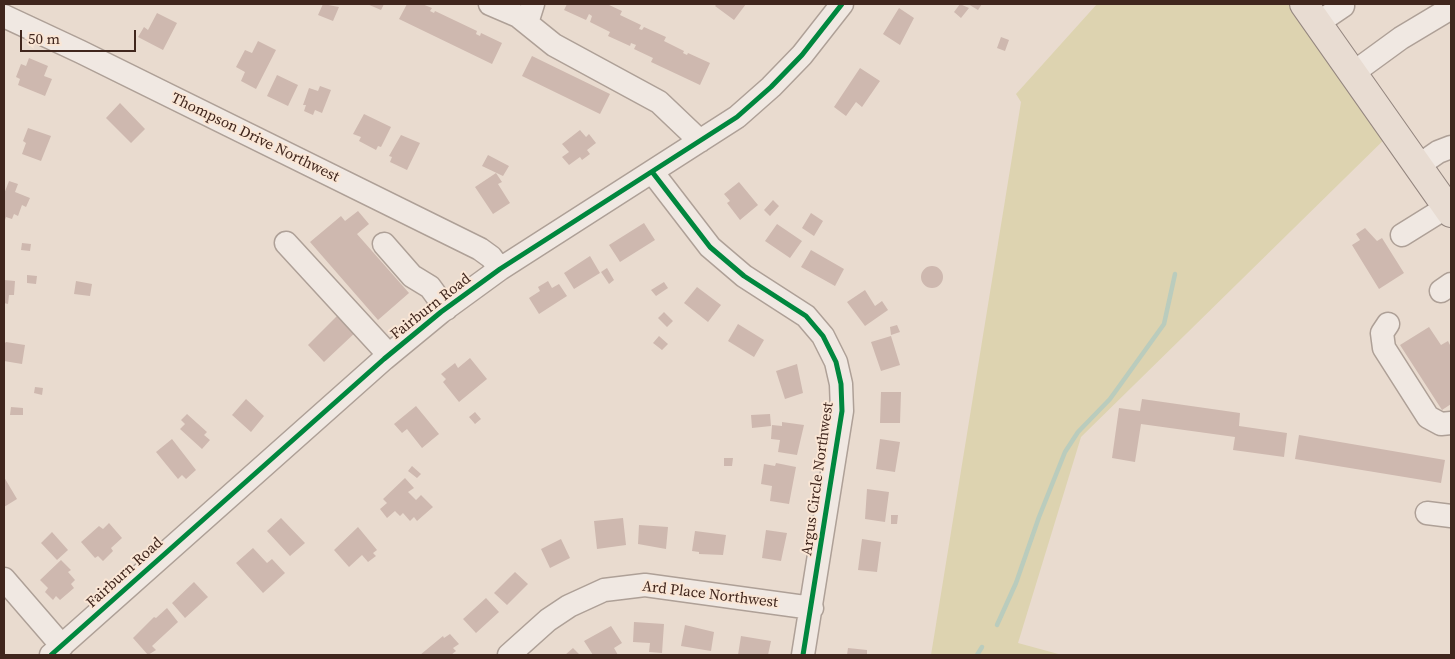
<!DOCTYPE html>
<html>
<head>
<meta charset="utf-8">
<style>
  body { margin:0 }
  #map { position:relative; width:1455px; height:659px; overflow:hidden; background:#e9dbcf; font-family:"Source Serif 4",serif }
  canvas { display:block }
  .frame { position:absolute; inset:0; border:5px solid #40261d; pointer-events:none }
  .scale { position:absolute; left:20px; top:30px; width:116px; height:22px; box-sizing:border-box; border:2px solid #40261d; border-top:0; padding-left:6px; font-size:15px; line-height:18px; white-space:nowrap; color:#40261d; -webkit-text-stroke:4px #fae6d5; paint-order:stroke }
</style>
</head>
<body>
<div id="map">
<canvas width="1455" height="659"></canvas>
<div class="frame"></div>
<div class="scale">50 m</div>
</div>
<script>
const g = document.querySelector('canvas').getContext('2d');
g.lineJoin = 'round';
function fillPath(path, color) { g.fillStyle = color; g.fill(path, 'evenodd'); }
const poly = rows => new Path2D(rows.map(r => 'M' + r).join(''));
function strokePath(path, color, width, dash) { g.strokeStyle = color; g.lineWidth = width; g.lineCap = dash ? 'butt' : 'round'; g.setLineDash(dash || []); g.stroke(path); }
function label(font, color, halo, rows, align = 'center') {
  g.font = font + ' "Source Serif 4",serif'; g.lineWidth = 4; g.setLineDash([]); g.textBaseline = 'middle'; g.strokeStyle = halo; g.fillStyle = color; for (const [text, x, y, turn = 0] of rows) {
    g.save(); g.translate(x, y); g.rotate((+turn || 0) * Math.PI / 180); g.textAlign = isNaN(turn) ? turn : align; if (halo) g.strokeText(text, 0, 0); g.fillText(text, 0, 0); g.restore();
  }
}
const green = poly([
  [1097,4,1315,4,1397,127,1081,437,1018,643,1062,655,931,655,1021,102,1016,94]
]);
const stream = poly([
  [997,625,1016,583,1039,517,1065,452,1078,432,1110,399,1164,324,1175,274],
  [977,655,982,647]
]);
const building = poly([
  [323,4,339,7,333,21,318,15],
  [367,4,384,4,381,10],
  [407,4,422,4,432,8,430,11,434,13,435,11,477,31,476,34,480,36,481,33,502,43,492,64,399,19],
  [567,4,607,4,622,11,620,15,641,25,639,29,642,30,644,27,666,37,664,41,684,51,683,53,687,55,688,53,710,63,700,85,651,62,653,58,634,49,636,45,631,43,630,46,608,36,610,32,590,22,592,16,589,14,586,20,564,10],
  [717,4,746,4,734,20,715,6],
  [960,4,969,8,961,18,954,12],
  [968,4,982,4,978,10],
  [899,8,914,18,900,45,883,34],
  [157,13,177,23,163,50,138,37,144,27,148,30],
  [1001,37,1009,40,1005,51,997,48],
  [258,41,276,50,256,89,241,81,245,72,236,67,245,50,252,53],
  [532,56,610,94,600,114,522,76],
  [29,58,48,66,44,76,52,79,45,96,18,85,20,79,16,77,21,64,26,66],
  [860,68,880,81,862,107,856,102,846,116,834,107],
  [277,75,298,85,288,106,267,96],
  [320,86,331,90,322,113,315,110,313,115,304,111,306,105,303,105,309,88,318,91],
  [120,103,145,129,131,143,106,118],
  [364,114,391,127,381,147,378,146,376,150,359,141,361,137,353,134],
  [28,128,51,136,41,161,22,154,26,143,23,141],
  [580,130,586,137,589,134,596,143,587,150,590,154,582,160,580,157,569,165,562,157,569,152,562,144],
  [401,135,420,143,407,170,390,162,392,157,389,156],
  [488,155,509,166,503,176,482,166],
  [496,173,502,182,498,184,510,203,493,214,475,187],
  [9,181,18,184,15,192,30,198,26,207,22,205,18,216,14,214,12,219,6,217,5,220,4,194],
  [739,182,758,205,740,220,727,203,730,201,724,194],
  [773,200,779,206,770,216,764,210],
  [358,211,369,224,357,234,409,293,378,320,310,242,341,216,345,221],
  [811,213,823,221,814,236,802,228],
  [644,223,655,240,620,262,609,245],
  [777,224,802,241,790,258,765,241],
  [1365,228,1377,241,1382,238,1404,273,1379,289,1352,245,1360,240,1356,234],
  [22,243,31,244,30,251,21,250],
  [811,250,844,269,835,286,801,267],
  [590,256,600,273,574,289,564,273],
  '921 277a11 11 0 1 1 22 0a11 11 0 1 1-22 0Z',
  [607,268,614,280,609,284,601,272],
  [27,275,37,276,36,284,27,283],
  [4,280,15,281,14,295,9,295,8,304,4,303],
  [76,281,92,284,90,296,74,294],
  [548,281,552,288,559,284,567,296,539,314,529,298,540,291,538,287],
  [664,282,668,288,656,296,651,290],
  [697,287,721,305,708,322,684,303],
  [865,290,875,306,882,301,888,310,865,326,847,302],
  [341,312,358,330,324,362,308,345],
  [664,312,673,321,667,327,658,318],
  [738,324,764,340,754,357,728,341],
  [897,325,900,332,891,335,890,327],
  [1429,327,1441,345,1448,341,1451,347,1451,404,1442,410,1400,345],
  [659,336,668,344,662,350,653,343],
  [891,336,900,365,881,371,871,342],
  [6,342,25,345,22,364,4,361,4,344],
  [470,358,487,379,459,402,443,382,446,379,441,374,455,363,458,368],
  [797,364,803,393,785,399,776,371],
  [35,387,43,388,42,395,34,393],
  [881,392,901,392,900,423,880,423],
  [246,399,264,416,251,432,232,415],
  [1142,399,1240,413,1239,426,1287,433,1284,457,1233,450,1235,437,1141,424,1135,462,1112,458,1119,408,1140,411],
  [416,406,439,434,422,448,407,429,402,433,394,424],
  [11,407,23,408,23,415,10,415],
  [475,412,481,419,475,424,469,417],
  [187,414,207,432,204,435,210,440,202,449,180,429,185,424,181,420],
  [770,414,771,426,752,428,751,415],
  [782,422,804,425,797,455,778,452,780,440,771,439,772,425,782,426],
  [1299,435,1445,460,1441,483,1295,459],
  [172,439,196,470,186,479,182,475,178,479,156,452],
  [880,439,900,442,895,472,876,469],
  [724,458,733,458,732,466,724,466],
  [776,463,796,467,789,504,770,501,772,486,761,484,764,464,775,466],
  [412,466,421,474,417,478,408,471],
  [4,477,17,499,4,507],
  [405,478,414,488,408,492,416,500,421,495,433,507,417,521,414,517,410,521,403,513,400,516,395,511,387,518,380,509,387,503,383,499],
  [867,489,889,492,885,522,865,519],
  [891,515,898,515,897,524,891,524],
  [281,518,305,543,290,556,267,531],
  [623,518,626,545,597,549,594,521],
  [109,523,122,538,111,548,113,551,103,561,98,556,95,558,81,542,99,526,103,529],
  [639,525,668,527,666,549,638,544],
  [358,527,377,550,373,553,376,556,368,562,362,555,349,567,334,550],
  [766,530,787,533,781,561,762,558],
  [695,531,726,535,723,555,699,554,699,552,692,551],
  [52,532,68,550,57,560,41,543],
  [561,539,570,558,550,568,541,549],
  [862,539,881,542,877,572,858,570],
  [253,548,267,563,272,559,285,573,263,593,236,563],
  [61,560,71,570,68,572,75,580,71,584,74,588,60,600,56,596,53,600,45,592,48,588,40,580],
  [515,572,528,584,507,605,494,593],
  [194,582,208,597,185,618,172,603],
  [486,598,499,612,476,633,463,619],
  [167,608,178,622,152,646,156,650,148,655,133,638,154,617,156,618],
  [634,622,664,624,662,653,649,652,650,643,633,642],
  [685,625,714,632,711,651,681,646],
  [611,626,622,643,614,648,618,655,593,655,584,641],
  [450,634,459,644,453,648,456,651,451,655,420,655,443,636,444,638],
  [741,636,771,641,768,655,738,655],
  [573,648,580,655,565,655],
  [848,648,867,650,867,655,847,655]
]);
const minor = poly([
  [490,4,518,16,554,45,659,102,700,141],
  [4,16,81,52,480,249,491,257,500,269],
  [527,23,533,4],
  [1318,23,1343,6],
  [1353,73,1401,38,1451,8],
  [1418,166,1438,152,1451,147],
  [653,173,710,247,744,276,806,316,823,336,836,362,841,384,842,411,803,655],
  [1402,235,1447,207],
  [286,243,389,355],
  [384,244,412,276,430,287,446,309],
  [1441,291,1451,284],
  [1388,324,1382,333,1384,348,1428,417,1441,424,1451,423],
  [1427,513,1451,516],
  [4,579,62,646],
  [51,655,384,359,441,312,500,269,737,117,771,87,802,55,842,4],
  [509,655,548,620,569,606,604,590,645,585,812,608]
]);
const major = poly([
  [1304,4,1451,213]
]);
const cycleway = poly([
  [653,173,710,247,744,276,806,316,823,336,836,362,841,384,842,411,803,655],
  [51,655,384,359,441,312,500,269,737,117,771,87,802,55,842,4]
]);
const streetNames = [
  ["Thompson Drive Northwest",255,138,26],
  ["Fairburn Road",431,307,-38],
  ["Argus Circle Northwest",818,479,-82],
  ["Fairburn Road",125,573,-42],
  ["Ard Place Northwest",710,595,7]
];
fillPath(green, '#ddd3b0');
strokePath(stream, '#baccbd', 4.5);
fillPath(building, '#ceb8af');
strokePath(minor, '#aea097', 25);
strokePath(major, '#94867f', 30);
strokePath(minor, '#f0e8e2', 22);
strokePath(major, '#e8dcd2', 28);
strokePath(cycleway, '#00873e', 5);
label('15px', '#40261d', '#fae6d5', streetNames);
</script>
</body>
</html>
